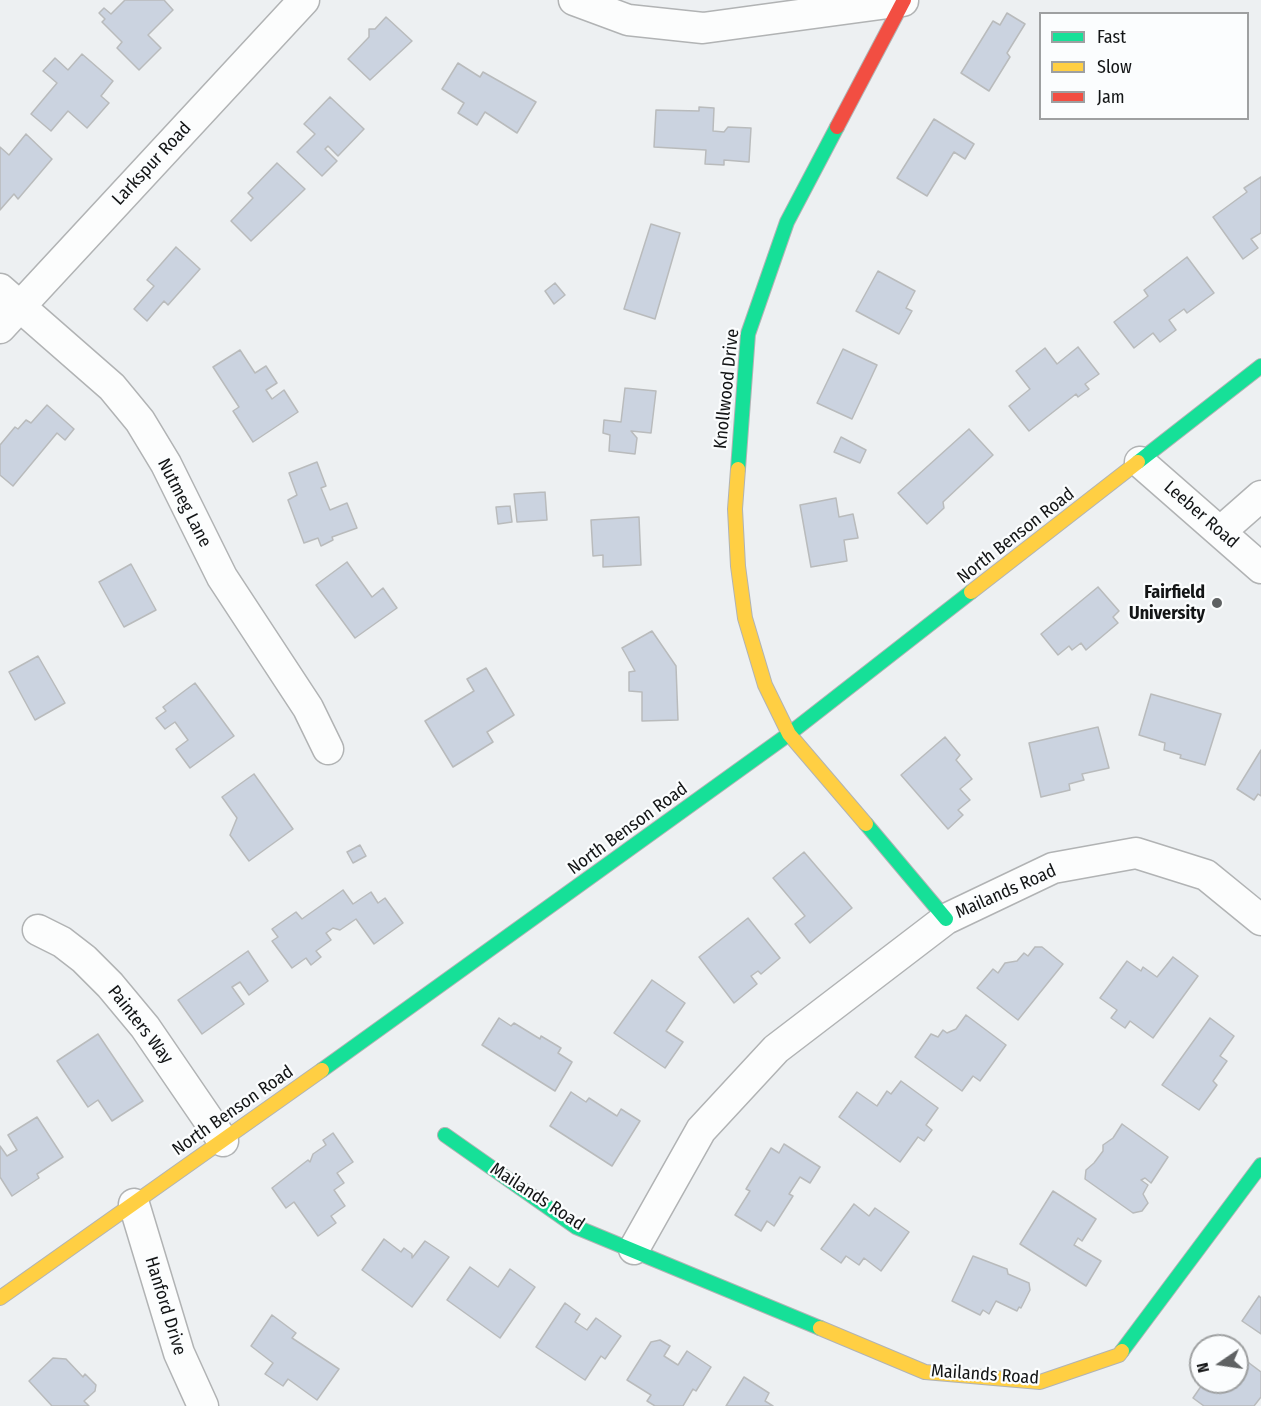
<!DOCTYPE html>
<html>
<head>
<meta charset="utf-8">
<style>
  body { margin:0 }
  #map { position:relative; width:1261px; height:1406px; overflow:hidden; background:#edf0f2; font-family:"Fira Sans Condensed",sans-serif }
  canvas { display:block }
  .legend { position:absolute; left:1039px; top:12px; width:210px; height:108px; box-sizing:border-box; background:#fbfdfe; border:2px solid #9ea0a1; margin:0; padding:8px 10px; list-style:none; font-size:18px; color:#131516 }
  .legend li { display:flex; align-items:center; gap:12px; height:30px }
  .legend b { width:30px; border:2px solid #9ea0a1 }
  .north { position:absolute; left:1189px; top:1334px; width:60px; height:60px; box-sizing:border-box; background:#fbfdfe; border:2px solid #9ea0a1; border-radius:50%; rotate:257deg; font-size:16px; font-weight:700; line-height:24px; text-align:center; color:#131516 }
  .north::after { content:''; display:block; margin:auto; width:21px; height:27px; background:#5f6263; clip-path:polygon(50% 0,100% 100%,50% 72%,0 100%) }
</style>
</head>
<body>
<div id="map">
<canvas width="1261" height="1406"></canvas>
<ul class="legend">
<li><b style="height:8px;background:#16e098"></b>Fast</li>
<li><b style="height:8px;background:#ffcf43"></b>Slow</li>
<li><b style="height:8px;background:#f24e42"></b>Jam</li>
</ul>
<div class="north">N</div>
</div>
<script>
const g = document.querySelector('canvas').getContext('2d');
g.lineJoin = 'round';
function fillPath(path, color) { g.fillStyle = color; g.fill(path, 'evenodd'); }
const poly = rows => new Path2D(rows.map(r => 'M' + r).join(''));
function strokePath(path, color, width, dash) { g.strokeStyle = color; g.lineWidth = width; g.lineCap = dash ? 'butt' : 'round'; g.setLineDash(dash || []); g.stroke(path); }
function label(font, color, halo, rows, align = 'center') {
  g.font = font + ' "Fira Sans Condensed",sans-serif'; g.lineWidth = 4.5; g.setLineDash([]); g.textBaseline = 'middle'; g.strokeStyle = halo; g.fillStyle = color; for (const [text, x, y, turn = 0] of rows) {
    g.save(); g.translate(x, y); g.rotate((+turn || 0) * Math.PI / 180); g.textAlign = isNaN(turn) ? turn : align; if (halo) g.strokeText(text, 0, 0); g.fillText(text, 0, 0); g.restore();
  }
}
const building = poly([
  [125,0,164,0,173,10,148,35,161,48,139,70,117,48,122,42,102,22,105,19,99,13,104,8,111,14,125,0],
  [1007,13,1025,24,1007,53,1010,57,989,91,961,73,993,21,1000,25,1007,13],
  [386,17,412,41,370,80,348,59,369,37,369,29,375,29,386,17],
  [82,54,113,81,101,96,109,103,87,128,68,111,51,131,31,114,57,83,43,71,55,58,68,70,82,54],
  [458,63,480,77,483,72,536,102,517,133,485,112,477,125,458,113,464,103,442,89,458,63],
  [330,97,364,129,338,156,328,146,325,149,337,161,322,176,297,152,315,134,304,124,330,97],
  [699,107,714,108,713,131,724,132,728,127,751,128,749,162,724,160,724,165,705,164,706,150,654,147,656,110,699,111,699,107],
  [934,119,974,144,965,159,954,152,927,196,897,178,934,119],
  [26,134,52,159,18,199,14,194,0,210,0,147,9,155,26,134],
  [277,163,305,189,251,241,231,221,253,198,248,193,277,163],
  [1261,177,1261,233,1251,239,1258,248,1243,259,1213,217,1247,192,1244,188,1261,177],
  [651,224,680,233,655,319,624,309,651,224],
  [176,247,200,269,168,305,164,301,147,321,134,309,154,286,147,280,176,247],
  [1187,257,1214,293,1187,313,1184,309,1169,320,1176,330,1160,342,1153,333,1134,348,1114,322,1148,296,1144,290,1187,257],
  [878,271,915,291,906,308,912,311,899,334,856,311,878,271],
  [555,283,565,295,554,304,545,291,555,283],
  [1078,347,1099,374,1085,384,1089,389,1078,397,1076,394,1029,431,1009,406,1030,389,1016,371,1045,348,1057,364,1078,347],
  [843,349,877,365,852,419,817,403,843,349],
  [240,350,255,373,266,366,277,383,266,390,272,399,284,390,298,412,253,442,233,411,239,407,213,367,240,350],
  [625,388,656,391,651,433,631,431,637,438,635,454,609,451,610,435,603,433,604,420,621,422,625,388],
  [47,405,74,429,65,440,57,433,13,486,0,475,0,445,15,427,18,429,26,420,31,423,47,405],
  [969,429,993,455,943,502,944,508,927,524,898,493,969,429],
  [841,437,866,450,860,463,834,452,841,437],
  [317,462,326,486,321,488,330,510,347,503,357,528,332,537,333,540,321,546,318,538,304,543,288,500,297,495,289,473,317,462],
  [545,492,547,520,517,522,514,494,545,492],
  [836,498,839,517,853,514,858,538,844,540,847,561,811,567,800,505,836,498],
  [510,506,512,522,498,524,496,507,510,506],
  [639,517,641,565,603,567,603,555,593,556,591,520,639,517],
  [347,562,372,597,383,588,397,608,355,638,316,585,347,562],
  [131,564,156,610,124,627,99,582,131,564],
  [1098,587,1119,611,1113,617,1118,623,1086,650,1081,643,1072,650,1069,646,1058,655,1041,634,1098,587],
  [652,631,676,666,678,720,642,721,642,692,629,691,629,672,635,671,622,648,652,631],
  [38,656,65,703,35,720,9,672,38,656],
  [486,668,514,715,487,732,493,742,453,767,425,721,474,691,467,679,486,668],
  [195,683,234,736,190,768,176,749,188,740,175,722,165,729,156,718,166,711,163,707,195,683],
  [1151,694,1221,714,1205,765,1180,758,1181,755,1164,750,1165,743,1139,735,1151,694],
  [1098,727,1109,768,1082,774,1084,780,1069,784,1070,790,1041,797,1029,743,1098,727],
  [945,737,960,755,956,760,972,779,960,789,970,800,958,810,963,815,948,829,901,775,945,737],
  [1261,750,1261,796,1258,794,1254,800,1237,789,1261,750],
  [254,774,293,829,249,861,230,835,237,818,222,797,254,774],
  [360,845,366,856,353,863,347,852,360,845],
  [804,852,852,908,810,943,795,924,805,916,773,878,804,852],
  [343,890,353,904,371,892,378,903,385,898,403,923,374,944,356,919,340,930,333,928,326,933,331,940,316,951,321,957,311,965,306,958,292,968,272,941,278,937,272,929,296,912,302,919,343,890],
  [748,918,780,958,761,974,758,971,751,976,757,984,734,1003,699,957,748,918],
  [1035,947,1042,947,1063,964,1018,1020,977,988,993,969,998,973,1005,963,1017,961,1024,953,1028,956,1035,947],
  [248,951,268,981,249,995,240,982,232,987,244,1004,202,1034,178,1000,248,951],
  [1173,957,1198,976,1153,1038,1130,1021,1125,1028,1111,1018,1117,1010,1100,998,1127,961,1141,971,1143,967,1157,977,1173,957],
  [652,980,685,1003,666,1031,683,1042,665,1068,614,1033,652,980],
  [966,1015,1006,1045,980,1081,973,1076,962,1091,915,1057,931,1034,938,1037,943,1030,947,1033,956,1029,966,1015],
  [499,1018,511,1026,514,1023,540,1039,541,1036,561,1048,558,1053,572,1062,555,1091,482,1045,499,1018],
  [1210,1018,1234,1036,1220,1056,1227,1061,1213,1081,1217,1085,1199,1110,1162,1085,1210,1018],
  [98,1034,143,1101,112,1121,98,1100,88,1107,57,1061,98,1034],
  [901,1081,938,1108,926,1125,932,1130,924,1141,918,1137,900,1162,839,1117,857,1092,877,1106,887,1091,891,1094,901,1081],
  [571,1092,586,1102,589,1098,617,1116,621,1109,640,1121,612,1166,550,1126,571,1092],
  [37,1117,63,1157,37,1174,39,1178,12,1196,0,1177,0,1146,7,1156,17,1150,8,1135,37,1117],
  [1122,1124,1168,1157,1151,1183,1145,1178,1141,1180,1148,1185,1143,1194,1148,1203,1142,1211,1133,1213,1085,1179,1086,1170,1094,1163,1103,1151,1103,1145,1113,1138,1122,1124],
  [333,1133,353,1162,337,1173,344,1183,334,1190,345,1206,331,1216,336,1223,318,1236,294,1202,286,1208,272,1188,308,1160,310,1162,313,1154,326,1145,323,1140,333,1133],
  [784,1144,820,1167,810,1183,800,1177,789,1194,793,1196,774,1226,767,1221,761,1231,735,1215,750,1191,746,1189,771,1148,779,1153,784,1144],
  [1053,1191,1096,1219,1082,1241,1078,1238,1074,1245,1101,1261,1086,1286,1020,1244,1053,1191],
  [854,1204,869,1216,875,1208,909,1232,881,1271,864,1258,859,1265,846,1256,841,1263,821,1249,854,1204],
  [384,1239,401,1252,404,1248,412,1254,412,1258,425,1241,449,1257,412,1307,362,1270,384,1239],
  [973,1256,1007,1269,1008,1274,1029,1283,1030,1290,1021,1308,1019,1307,1017,1311,996,1301,989,1314,983,1310,980,1315,952,1301,973,1256],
  [470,1267,498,1287,510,1269,535,1287,500,1338,447,1300,470,1267],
  [1259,1296,1261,1298,1261,1334,1242,1321,1259,1296],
  [565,1303,580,1314,575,1322,587,1330,596,1318,621,1336,605,1359,601,1356,585,1380,536,1347,565,1303],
  [272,1315,296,1333,292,1338,339,1369,317,1400,288,1379,283,1386,265,1374,273,1363,251,1346,272,1315],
  [660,1340,670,1346,664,1356,678,1365,687,1351,711,1367,696,1391,693,1389,683,1406,655,1406,647,1401,651,1395,627,1380,651,1342,660,1340],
  [1237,1354,1261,1372,1261,1397,1254,1406,1204,1406,1193,1398,1204,1382,1237,1382,1237,1354],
  [53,1358,66,1359,83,1377,85,1374,96,1385,95,1391,84,1401,89,1406,52,1406,29,1381,53,1358],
  [744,1377,769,1393,765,1401,773,1406,726,1406,744,1377]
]);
const street = poly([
  [574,0,628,20,703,28,903,1],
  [0,289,112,387,140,421,166,464,222,577,308,708,328,749],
  [0,328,304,0],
  [1140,462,1261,568],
  [1220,532,1261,496],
  [38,930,62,942,84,959,110,985,145,1027,223,1141],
  [134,1204,179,1353,203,1406],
  [634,1249,701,1130,776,1049,946,919,1053,868,1136,853,1206,875,1261,920]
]);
const fast = poly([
  [1138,462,1261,366],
  [738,469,748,334,787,222,837,127],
  [866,824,946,919],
  [322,1070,789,734,971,592],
  [445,1135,576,1227,820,1328],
  [1122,1351,1261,1165]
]);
const slow = poly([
  [738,469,735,509,738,566,745,618,765,685,789,734,866,824],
  [971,592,1138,462],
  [0,1298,322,1070],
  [820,1328,925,1372,1040,1382,1119,1355,1122,1351]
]);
const jam = poly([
  [837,127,904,0]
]);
const markers = [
  [1217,603,6,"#5f6263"]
];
const streetNames = [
  ["Larkspur Road",152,164,-47],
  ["Knollwood Drive",727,389,-84],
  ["Nutmeg Lane",184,503,63],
  ["Leeber Road",1201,515,41],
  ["North Benson Road",1016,536,-38],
  ["North Benson Road",628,829,-36],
  ["Mailands Road",1006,892,-24],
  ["Painters Way",140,1025,52],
  ["North Benson Road",233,1111,-35],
  ["Mailands Road",537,1197,33],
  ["Hanford Drive",165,1306,73],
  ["Mailands Road",985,1375,4]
];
const poiNames = [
  ["Fairfield",1205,593],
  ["University",1205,614]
];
fillPath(building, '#cbd3e0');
strokePath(building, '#b9bbbc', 1.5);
strokePath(street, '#b1b3b4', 33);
strokePath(fast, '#b1b3b4', 16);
strokePath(slow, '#b1b3b4', 16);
strokePath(jam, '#b1b3b4', 16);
strokePath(street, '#fcfdfd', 30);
strokePath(fast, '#16e098', 14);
strokePath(slow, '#ffcf43', 14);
strokePath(jam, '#f24e42', 14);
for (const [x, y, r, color] of markers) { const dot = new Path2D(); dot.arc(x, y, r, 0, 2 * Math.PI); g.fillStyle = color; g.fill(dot); strokePath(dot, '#fbfdfe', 2); }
label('18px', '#131516', '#fbfdfe', streetNames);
label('bold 18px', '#131516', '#fbfdfe', poiNames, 'right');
</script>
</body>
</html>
